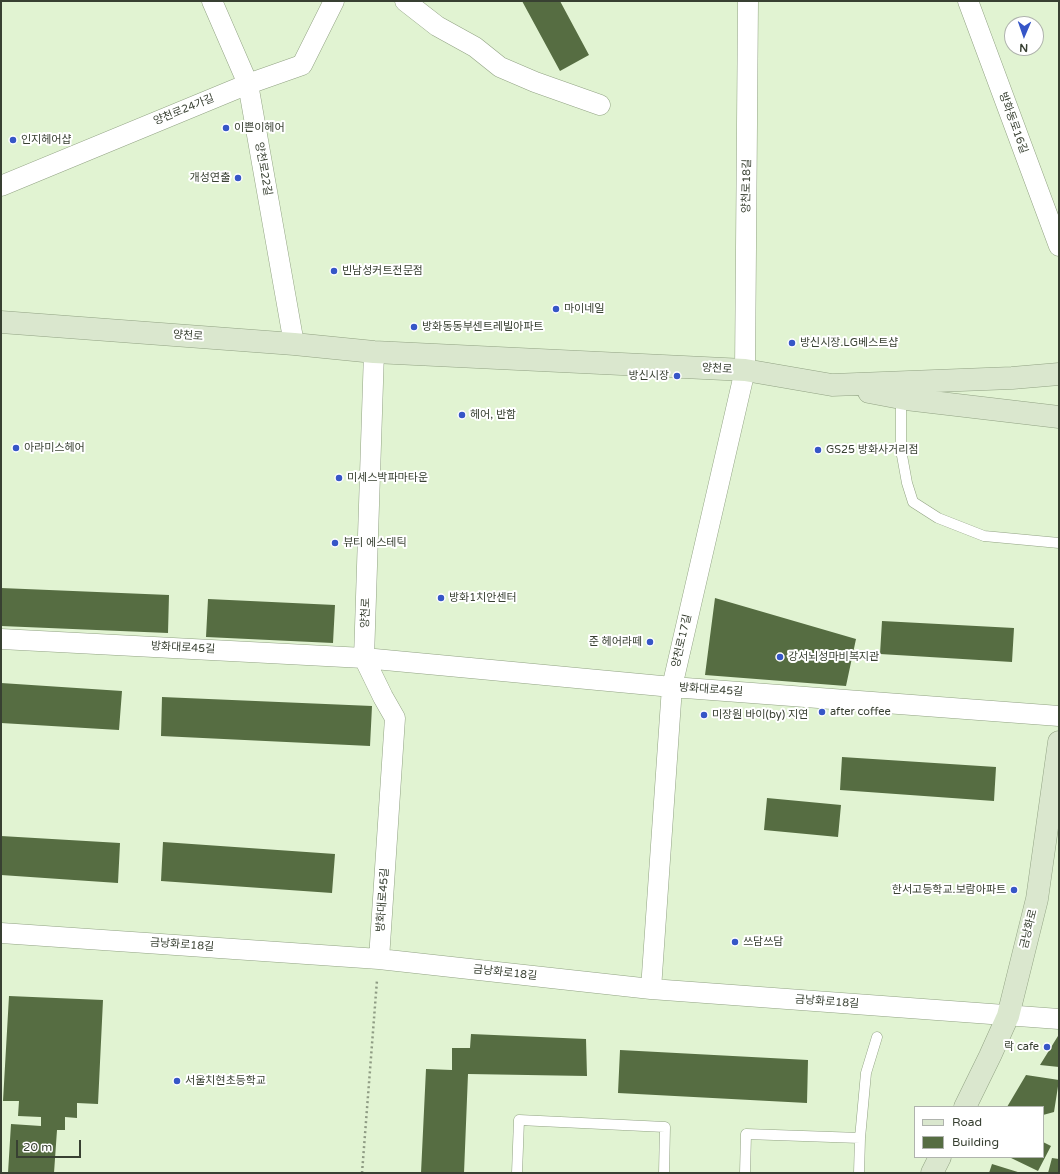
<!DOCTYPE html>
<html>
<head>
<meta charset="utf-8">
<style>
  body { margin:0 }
  #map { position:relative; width:1060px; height:1174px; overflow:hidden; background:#e1f3d2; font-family:"Varela Round",sans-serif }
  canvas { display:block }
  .frame { position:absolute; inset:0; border:2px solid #384032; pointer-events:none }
  .legend { position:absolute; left:914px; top:1106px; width:130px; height:52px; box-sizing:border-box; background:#fff; border:1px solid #afb3ad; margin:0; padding:5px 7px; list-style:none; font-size:12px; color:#384032 }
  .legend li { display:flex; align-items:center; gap:8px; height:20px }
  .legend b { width:20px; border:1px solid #afb3ad }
  .north { position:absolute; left:1004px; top:16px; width:40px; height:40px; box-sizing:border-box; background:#fff; border:1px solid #afb3ad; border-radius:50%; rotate:182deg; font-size:11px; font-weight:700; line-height:16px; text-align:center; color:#384032 }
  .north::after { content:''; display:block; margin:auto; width:14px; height:18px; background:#3656c7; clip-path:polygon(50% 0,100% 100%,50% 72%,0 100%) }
  .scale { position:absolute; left:16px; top:1140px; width:65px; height:18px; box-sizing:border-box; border:2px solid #384032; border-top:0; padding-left:5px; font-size:12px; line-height:14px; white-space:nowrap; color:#384032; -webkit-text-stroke:3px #fff; paint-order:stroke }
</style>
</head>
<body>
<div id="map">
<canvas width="1060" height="1174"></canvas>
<div class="frame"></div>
<ul class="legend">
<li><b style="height:5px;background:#dae7ce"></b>Road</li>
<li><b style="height:11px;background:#566d42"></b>Building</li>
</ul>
<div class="north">N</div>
<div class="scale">20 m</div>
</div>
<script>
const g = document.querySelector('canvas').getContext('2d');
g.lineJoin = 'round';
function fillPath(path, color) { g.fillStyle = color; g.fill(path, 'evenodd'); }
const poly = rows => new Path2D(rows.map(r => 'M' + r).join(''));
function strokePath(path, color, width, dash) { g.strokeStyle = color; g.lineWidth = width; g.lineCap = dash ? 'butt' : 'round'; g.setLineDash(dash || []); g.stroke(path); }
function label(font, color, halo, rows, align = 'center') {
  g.font = font + ' "Varela Round","Noto Sans KR",sans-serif'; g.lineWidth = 4; g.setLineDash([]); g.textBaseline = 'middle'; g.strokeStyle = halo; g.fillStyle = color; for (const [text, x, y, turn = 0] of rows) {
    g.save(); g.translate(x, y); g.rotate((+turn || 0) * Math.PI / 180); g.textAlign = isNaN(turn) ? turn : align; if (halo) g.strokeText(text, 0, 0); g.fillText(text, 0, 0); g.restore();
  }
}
const building = poly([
  [522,1,560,1,589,55,560,71],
  [1,588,169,595,168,633,1,626],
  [715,598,856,639,846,686,705,675],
  [208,599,335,605,333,643,206,637],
  [882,621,1014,628,1012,662,880,654],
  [1,683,122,691,119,730,1,723],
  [162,697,372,706,370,746,161,736],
  [842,757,996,767,994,801,840,790],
  [767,798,841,805,838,837,764,830],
  [1,836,120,843,118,883,1,875],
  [163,842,335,854,332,893,161,881],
  [9,996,103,1000,98,1104,77,1103,77,1118,65,1117,65,1130,57,1130,54,1173,8,1173,11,1124,41,1126,41,1117,18,1116,19,1101,3,1101],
  [471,1034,586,1039,587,1076,468,1074,464,1173,421,1173,426,1069,452,1070,452,1048,470,1048],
  [1058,1036,1059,1036,1059,1067,1040,1065],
  [620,1050,808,1060,807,1103,618,1093],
  [1026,1075,1059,1080,1054,1112,1043,1115,1043,1107,1007,1107],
  [1043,1142,1051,1146,1038,1171,1009,1157,1043,1157],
  [1052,1158,1059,1159,1059,1173,1048,1173],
  [992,1164,1021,1173,989,1173]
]);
const path = poly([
  [362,1173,377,980]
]);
const service = poly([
  [901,398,901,450,907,483,913,502,938,518,984,536,1059,543],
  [517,1173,519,1120,665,1127,664,1173],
  [745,1173,746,1134,860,1138],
  [859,1173,860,1138,866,1073,877,1037]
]);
const minor = poly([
  [212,1,248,84,294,344],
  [405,1,437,26,475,47,500,67,535,82,600,105],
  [968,1,1059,246],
  [1,186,248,84,302,65,334,1],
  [374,352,364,658,383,697,395,718,379,959],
  [1,639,364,658,672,687,1059,716],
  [1,933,379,959,651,989,1059,1019],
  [651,989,672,687,745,370,748,1]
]);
const secondary = poly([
  [1,322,294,344,374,352,745,370,832,385,1012,378,1059,374],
  [869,392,906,399,1059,417],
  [965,1107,990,1056,1008,1016,1037,899,1059,742],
  [932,1173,940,1157]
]);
const markers = [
  [226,128,4,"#3656c7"],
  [13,140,4,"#3656c7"],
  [238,178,4,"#3656c7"],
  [334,271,4,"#3656c7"],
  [556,309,4,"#3656c7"],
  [414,327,4,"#3656c7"],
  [792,343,4,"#3656c7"],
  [677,376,4,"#3656c7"],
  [462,415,4,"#3656c7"],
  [16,448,4,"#3656c7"],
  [818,450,4,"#3656c7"],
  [339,478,4,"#3656c7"],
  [335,543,4,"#3656c7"],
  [441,598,4,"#3656c7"],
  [650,642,4,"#3656c7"],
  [780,657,4,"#3656c7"],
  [822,712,4,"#3656c7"],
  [704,715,4,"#3656c7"],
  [1014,890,4,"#3656c7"],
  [735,942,4,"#3656c7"],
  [1047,1047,4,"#3656c7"],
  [177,1081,4,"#3656c7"]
];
const streetNames = [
  ["양천로24가길",184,110,-22],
  ["방화동로16길",1013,123,70],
  ["양천로22길",263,169,80],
  ["양천로18길",747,186,-89],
  ["양천로",188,336,4],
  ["양천로",717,369,3],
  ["양천로",366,613,-88],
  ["양천로17길",682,641,-77],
  ["방화대로45길",183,648,3],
  ["방화대로45길",711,690,4],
  ["방화대로45길",383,900,-86],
  ["금낭화로",1029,929,-76],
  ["금낭화로18길",182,945,4],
  ["금낭화로18길",505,973,6],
  ["금낭화로18길",827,1002,4]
];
const poiNames = [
  ["이쁜이헤어",234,128],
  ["인지헤어샵",21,140],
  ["개성연출",230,178,"right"],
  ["빈남성커트전문점",342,271],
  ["마이네일",564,309],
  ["방화동동부센트레빌아파트",422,327],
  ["방신시장.LG베스트샵",800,343],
  ["방신시장",669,376,"right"],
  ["헤어, 반함",470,415],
  ["아라미스헤어",24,448],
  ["GS25 방화사거리점",826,450],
  ["미세스박파마타운",347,478],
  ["뷰티 에스테틱",343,543],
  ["방화1치안센터",449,598],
  ["준 헤어라떼",642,642,"right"],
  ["강서뇌성마비복지관",788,657],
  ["after coffee",830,712],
  ["미장원 바이(by) 지연",712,715],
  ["한서고등학교.보람아파트",1006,890,"right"],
  ["쓰담쓰담",743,942],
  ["락 cafe",1039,1047,"right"],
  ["서울치현초등학교",185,1081]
];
fillPath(building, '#566d42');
strokePath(service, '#91a283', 11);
strokePath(minor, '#91a283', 21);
strokePath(secondary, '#91a283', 23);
strokePath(path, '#8e9b83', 2.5, [2, 3]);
strokePath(service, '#fff', 10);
strokePath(minor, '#fff', 20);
strokePath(secondary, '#dae7ce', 22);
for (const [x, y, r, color] of markers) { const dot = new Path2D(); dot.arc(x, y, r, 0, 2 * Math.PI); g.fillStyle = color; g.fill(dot); strokePath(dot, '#fff', 1.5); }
label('11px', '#384032', '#fff', streetNames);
label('11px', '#384032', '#fff', poiNames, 'left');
</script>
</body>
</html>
